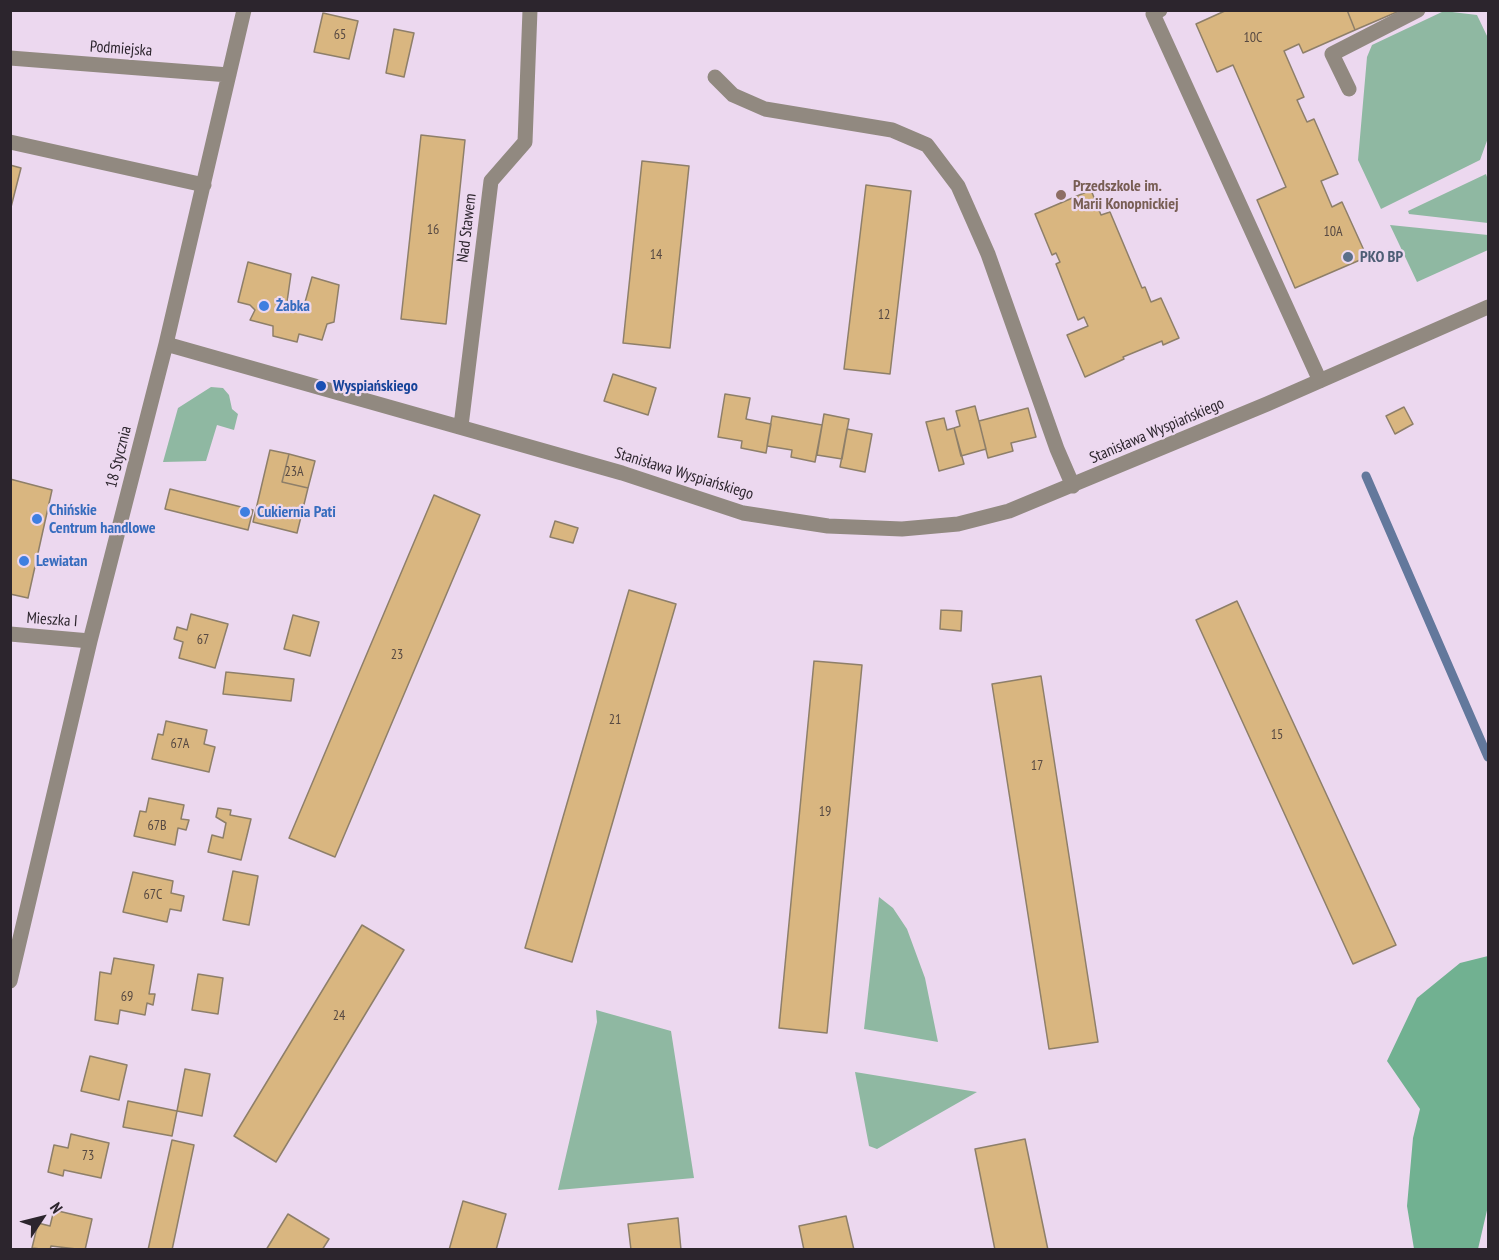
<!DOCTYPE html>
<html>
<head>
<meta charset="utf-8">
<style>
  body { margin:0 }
  #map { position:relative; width:1499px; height:1260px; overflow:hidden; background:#ecd8ef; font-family:"PT Sans Narrow",sans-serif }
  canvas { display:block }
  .frame { position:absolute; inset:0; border:12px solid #2c252d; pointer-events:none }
  .north { position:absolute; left:12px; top:1188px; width:60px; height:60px; -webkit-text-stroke:4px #ecd8ef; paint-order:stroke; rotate:55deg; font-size:16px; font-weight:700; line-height:24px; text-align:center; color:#2c252d }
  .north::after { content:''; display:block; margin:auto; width:21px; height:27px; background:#2c252d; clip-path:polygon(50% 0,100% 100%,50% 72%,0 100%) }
</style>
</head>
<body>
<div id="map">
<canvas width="1499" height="1260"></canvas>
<div class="frame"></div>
<div class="north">N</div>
</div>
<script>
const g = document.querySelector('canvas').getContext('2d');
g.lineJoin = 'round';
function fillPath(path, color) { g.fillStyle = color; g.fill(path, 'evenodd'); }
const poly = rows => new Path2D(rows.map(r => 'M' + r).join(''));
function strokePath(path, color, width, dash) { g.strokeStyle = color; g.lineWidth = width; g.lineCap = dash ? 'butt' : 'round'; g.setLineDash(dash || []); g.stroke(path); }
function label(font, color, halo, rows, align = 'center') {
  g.font = font + ' "PT Sans Narrow",sans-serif'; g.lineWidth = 4.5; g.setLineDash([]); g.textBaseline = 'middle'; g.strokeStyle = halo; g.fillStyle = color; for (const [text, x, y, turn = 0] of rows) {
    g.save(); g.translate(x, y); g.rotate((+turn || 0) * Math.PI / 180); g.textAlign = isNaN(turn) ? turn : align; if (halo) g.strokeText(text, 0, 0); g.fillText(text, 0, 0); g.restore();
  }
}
const green = poly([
  [1444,11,1477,15,1488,38,1488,138,1480,160,1381,209,1358,160,1367,57,1372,45],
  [1486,174,1488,180,1488,223,1409,214,1408,211],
  [1390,225,1488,235,1488,250,1417,282],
  [211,387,223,388,229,395,232,409,238,414,234,430,217,425,206,461,163,462,178,408],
  [879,897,893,908,907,929,925,978,938,1042,864,1029],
  [596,1010,671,1031,694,1178,558,1190,597,1022],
  [855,1072,977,1092,877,1149,869,1146]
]);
const forest = poly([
  [1488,956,1488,1206,1478,1249,1414,1249,1407,1206,1413,1138,1420,1109,1387,1061,1417,998,1460,963]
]);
const stream = poly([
  [1366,476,1488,757]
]);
const building = poly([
  [1227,10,1347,10,1355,30,1303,53,1299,44,1284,51,1304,97,1297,100,1307,122,1314,119,1338,174,1321,181,1332,207,1342,202,1367,257,1295,288,1257,200,1286,187,1233,65,1217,72,1196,24,1227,10],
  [1347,10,1396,10,1397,12,1355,30,1347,10],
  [323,13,358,21,349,59,314,52,323,13],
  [394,29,414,33,404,77,386,73,394,29],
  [421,135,465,140,446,324,401,319,421,135],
  [642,161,689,166,670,348,623,343,642,161],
  [10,165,21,168,10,211,10,165],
  [866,185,911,191,890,374,844,369,866,185],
  [1091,190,1101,215,1110,212,1142,288,1145,287,1151,302,1161,298,1179,338,1163,345,1162,341,1123,357,1124,359,1085,377,1067,335,1088,326,1084,317,1078,320,1056,264,1060,262,1056,253,1052,255,1035,214,1091,190],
  [248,262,291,274,287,302,304,306,312,277,339,285,334,322,327,324,322,340,299,334,297,342,273,336,273,326,250,320,255,310,250,305,238,302,248,262],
  [613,374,656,388,648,415,604,401,613,374],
  [725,394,750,398,746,419,771,424,766,453,741,448,742,441,718,437,725,394],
  [975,406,986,449,961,456,954,428,960,426,956,411,975,406],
  [1404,407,1413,424,1395,434,1386,416,1404,407],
  [1028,408,1036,437,1011,443,1013,451,988,458,979,421,1028,408],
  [824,414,849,419,842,459,817,455,824,414],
  [772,416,822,425,815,462,791,457,792,450,767,446,772,416],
  [944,418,947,430,954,428,964,464,939,471,926,422,944,418],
  [847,429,872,434,865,472,840,467,847,429],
  [270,450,289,454,282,482,308,488,297,533,253,522,270,450],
  [289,454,315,461,308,488,282,482,289,454],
  [10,479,52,490,28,598,10,594,10,479],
  [170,489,253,510,248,530,165,509,170,489],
  [434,495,480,515,335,857,289,838,434,495],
  [555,521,578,528,573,543,550,537,555,521],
  [629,590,676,604,572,962,525,948,629,590],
  [1237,601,1396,945,1353,964,1196,620,1237,601],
  [941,610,962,611,961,631,940,629,941,610],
  [191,614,228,624,215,668,179,658,183,642,174,639,177,627,187,630,191,614],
  [293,615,319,622,310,656,284,649,293,615],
  [814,661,862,665,827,1033,779,1028,814,661],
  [226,672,294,679,291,701,223,694,226,672],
  [1041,676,1098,1042,1049,1049,992,684,1041,676],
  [166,721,207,730,204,744,215,747,209,772,152,759,158,734,163,735,166,721],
  [149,798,184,805,181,819,189,820,186,830,178,828,175,845,134,836,140,811,146,812,149,798],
  [218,808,231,810,230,815,251,819,241,860,208,852,212,835,223,838,226,823,216,817,218,808],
  [233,871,258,876,249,925,223,920,233,871],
  [133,872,173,881,171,893,184,896,181,911,170,909,167,922,123,912,133,872],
  [362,925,404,950,276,1162,234,1136,362,925],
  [114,958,154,965,149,994,155,994,153,1005,147,1003,145,1015,120,1010,118,1024,95,1020,100,972,111,974,114,958],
  [198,974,223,978,218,1014,192,1010,198,974],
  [90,1056,127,1065,119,1100,81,1091,90,1056],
  [185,1069,210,1074,202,1116,177,1111,185,1069],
  [128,1101,177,1111,172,1136,123,1127,128,1101],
  [71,1134,109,1143,101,1178,64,1170,63,1176,48,1172,54,1145,68,1148,71,1134],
  [1025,1139,1048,1250,995,1250,975,1149,1025,1139],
  [172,1140,194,1145,172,1250,148,1250,172,1140],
  [463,1201,506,1214,496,1250,449,1250,463,1201],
  [54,1210,92,1219,85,1250,51,1246,50,1250,32,1248,38,1223,50,1226,54,1210],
  [288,1214,329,1239,322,1250,266,1250,288,1214],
  [846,1216,854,1250,804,1250,799,1226,846,1216],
  [678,1218,681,1250,631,1250,628,1224,678,1218]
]);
const minor = poly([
  [1160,10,1153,14,1320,381],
  [10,58,229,75],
  [715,77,733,95,765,109,892,130,927,145,958,186,988,254,1057,449,1073,486],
  [1349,89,1332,54,1418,10],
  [10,142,204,185],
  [166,344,622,473,743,513,828,526,902,529,958,524,1009,511,1267,404,1488,307],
  [461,426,491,181,525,142,530,10],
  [10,634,90,641],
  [10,981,90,641,166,344,244,10]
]);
const markers = [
  [1061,195,6,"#8d6e63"],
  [1348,257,6,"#5c6f8a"],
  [264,306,6,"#3f7fe0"],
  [321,386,6,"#1a4fb4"],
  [245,512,6,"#3f7fe0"],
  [37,519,6,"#3f7fe0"],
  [24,561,6,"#3f7fe0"]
];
const numberNames = [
  ["65",340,35],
  ["10C",1253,38],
  ["16",433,230],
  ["10A",1333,232],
  ["14",656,255],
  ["12",884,315],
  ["23A",294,472],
  ["67",203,640],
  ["23",397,655],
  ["21",615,720],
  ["15",1277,735],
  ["67A",180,744],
  ["17",1037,766],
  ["19",825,812],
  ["67B",157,826],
  ["67C",153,895],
  ["69",127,997],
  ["24",339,1016],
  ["73",88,1156]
];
const streetNames = [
  ["Podmiejska",121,49,4],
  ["Nad Stawem",467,228,-83],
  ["Stanisława Wyspiańskiego",1157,431,-23],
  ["18 Stycznia",119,457,-76],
  ["Stanisława Wyspiańskiego",684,474,17],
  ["Mieszka I",52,620,4]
];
const educationNames = [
  ["Przedszkole im.",1073,186],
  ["Marii Konopnickiej",1073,204]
];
const serviceNames = [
  ["PKO BP",1360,257]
];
const shopNames = [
  ["Żabka",276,306],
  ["Chińskie",49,510],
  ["Centrum handlowe",49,528],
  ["Cukiernia Pati",257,512],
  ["Lewiatan",36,561]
];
const transitNames = [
  ["Wyspiańskiego",333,386]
];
fillPath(green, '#8fb8a2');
fillPath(forest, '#71b191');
strokePath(stream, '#63789c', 9);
fillPath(building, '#d9b680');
strokePath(building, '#8e7f69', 1.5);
strokePath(minor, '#918980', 15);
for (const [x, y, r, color] of markers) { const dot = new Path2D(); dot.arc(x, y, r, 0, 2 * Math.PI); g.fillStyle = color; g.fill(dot); strokePath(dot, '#ecd8ef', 2); }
label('14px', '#574942', null, numberNames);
label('16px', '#2c252d', '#ecd8ef', streetNames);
label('bold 16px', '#785e54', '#ecd8ef', educationNames, 'left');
label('bold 16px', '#4e5e75', '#ecd8ef', serviceNames, 'left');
label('bold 16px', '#366cbe', '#ecd8ef', shopNames, 'left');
label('bold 16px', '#164399', '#ecd8ef', transitNames, 'left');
</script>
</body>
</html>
